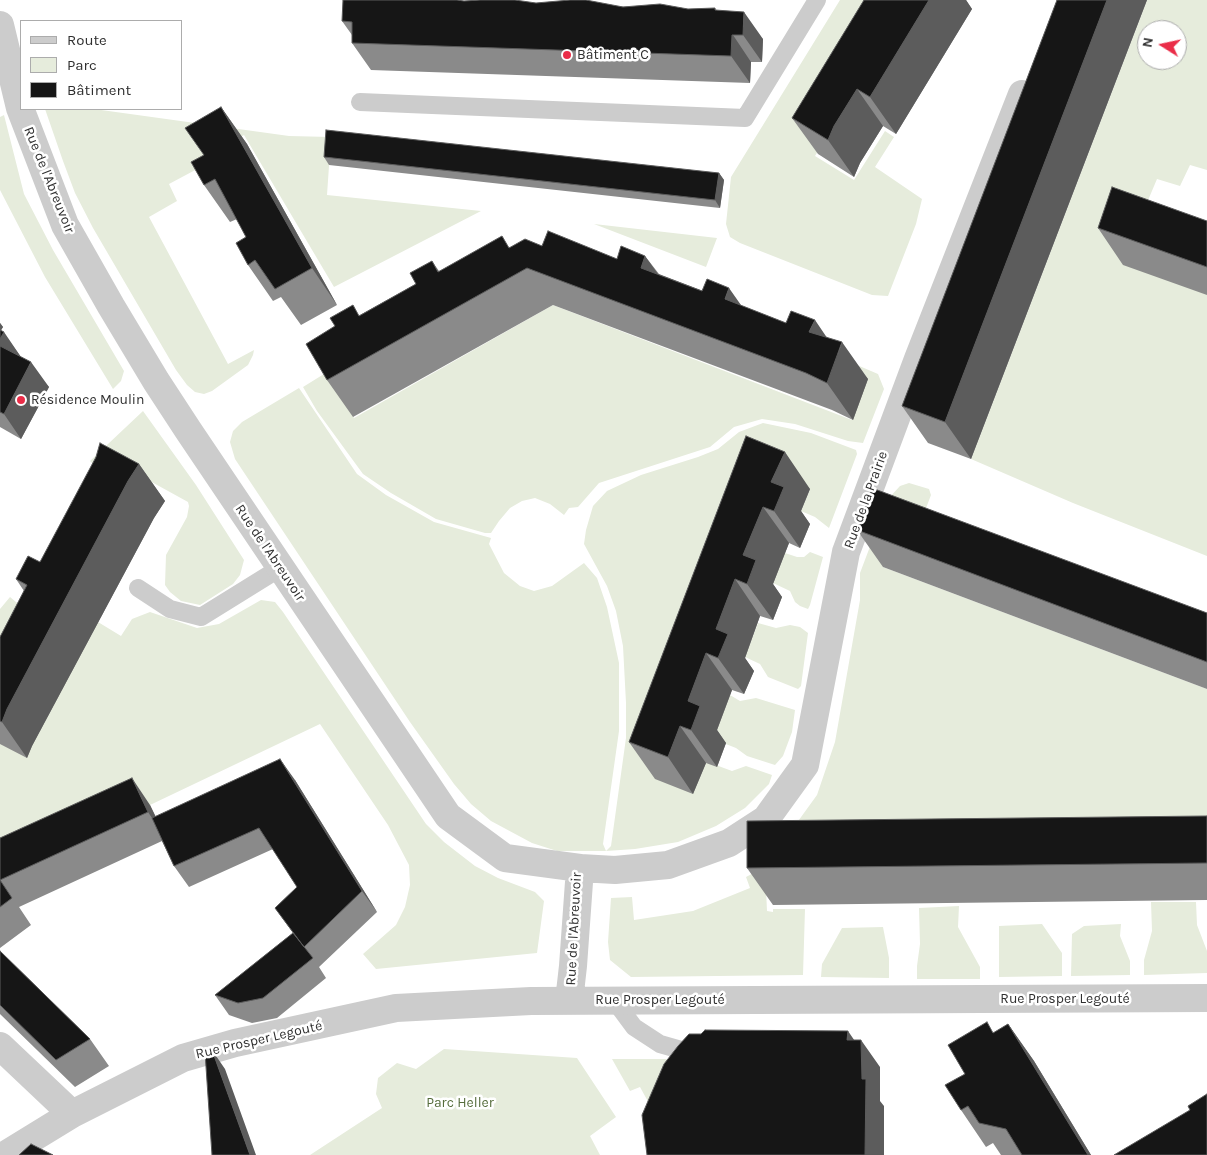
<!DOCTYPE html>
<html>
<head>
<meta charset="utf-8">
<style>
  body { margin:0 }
  #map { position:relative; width:1207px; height:1155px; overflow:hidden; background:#fff; font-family:Karla,sans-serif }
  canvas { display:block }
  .legend { position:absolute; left:20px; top:20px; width:162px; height:90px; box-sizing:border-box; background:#fff; border:1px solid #acacac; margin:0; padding:6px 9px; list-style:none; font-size:15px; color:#2f2f2f }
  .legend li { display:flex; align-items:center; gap:10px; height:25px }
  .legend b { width:25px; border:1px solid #acacac }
  .north { position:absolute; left:1137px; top:20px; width:50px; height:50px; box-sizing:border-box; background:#fff; border:1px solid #acacac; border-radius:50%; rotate:280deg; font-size:14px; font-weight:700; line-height:20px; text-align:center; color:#2f2f2f }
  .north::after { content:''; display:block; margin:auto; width:18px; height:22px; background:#ea2d48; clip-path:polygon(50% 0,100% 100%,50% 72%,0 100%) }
</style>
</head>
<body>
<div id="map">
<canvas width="1207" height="1155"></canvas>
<ul class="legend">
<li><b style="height:6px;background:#ccc"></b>Route</li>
<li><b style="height:14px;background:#e6ecdc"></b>Parc</li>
<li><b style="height:14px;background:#161616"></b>Bâtiment</li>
</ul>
<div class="north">N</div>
</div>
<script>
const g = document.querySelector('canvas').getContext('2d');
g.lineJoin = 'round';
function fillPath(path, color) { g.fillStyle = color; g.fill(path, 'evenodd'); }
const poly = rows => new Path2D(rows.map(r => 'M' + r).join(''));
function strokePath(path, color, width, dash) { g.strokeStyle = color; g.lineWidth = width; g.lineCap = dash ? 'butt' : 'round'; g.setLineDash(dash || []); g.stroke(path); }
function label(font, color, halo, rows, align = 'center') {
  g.font = font + ' Karla,sans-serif'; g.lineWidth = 5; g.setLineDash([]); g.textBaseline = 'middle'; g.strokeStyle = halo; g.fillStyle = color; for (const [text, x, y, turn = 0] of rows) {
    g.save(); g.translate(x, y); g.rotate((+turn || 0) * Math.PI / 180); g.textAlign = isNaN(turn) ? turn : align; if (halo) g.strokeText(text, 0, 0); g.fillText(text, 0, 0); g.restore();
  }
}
const green = poly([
  [840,0,910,0,815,156,854,180,885,131,894,137,875,167,922,199,916,224,888,296,872,295,740,243,730,237,726,224,731,177],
  [1147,0,1207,0,1207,170,1190,165,1180,186,1157,179,1138,224,1207,295,1207,556,1073,503,971,459],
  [1147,30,1177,30,1177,60,1147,60],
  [45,109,94,109,289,136,331,137,327,195,481,211,334,287,244,135,197,162,199,168,169,184,177,201,149,217,228,364,254,350,253,355,248,365,212,391,204,394,195,392,187,385,176,370,93,228,75,193,63,161],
  [4,115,24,194,53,250,124,371,121,381,113,389,45,277,0,190,0,117],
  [594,224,717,238,706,267],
  [553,305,852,420,850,362,878,374,884,389,863,443,848,441,795,424,762,419,734,427,710,447,599,483,578,507,569,508,564,515,550,504,535,498,522,501,510,508,499,521,491,533,485,533,436,519,391,493,363,474,317,411,303,387,324,374,332,381,354,418],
  [299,388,357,474,386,495,434,522,491,538,489,544,504,573,520,586,534,591,552,586,584,563,597,578,607,607,619,663,619,731,603,844,606,851,611,846,626,738,626,703,623,646,616,611,607,586,584,544,586,530,593,506,607,491,641,475,698,457,718,449,739,432,763,423,811,433,856,450,857,454,829,528,815,517,801,511,810,489,770,473,705,761,732,771,746,766,772,775,769,784,745,808,716,826,678,842,635,849,606,851,557,851,532,843,491,821,471,804,454,784,410,722,235,459,230,442,233,431,242,422],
  [143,411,196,485,244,560,240,575,233,584,200,605,181,601,170,592,165,585,166,555,187,517,189,506,188,502,119,464,107,477,90,461],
  [909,483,929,489,931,495,917,532,883,567,1207,689,1207,853,796,824,817,795,835,742,860,600,860,573,888,499,900,486],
  [810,552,823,557,810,605,808,609,800,606,795,602,790,591,773,583,785,553,797,557,804,557],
  [10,597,22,607,0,654,0,609],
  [261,600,275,602,283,612,426,824,444,842,475,866,498,878,535,892,544,901,537,953,376,969,363,954,396,925,405,907,410,885,409,865,388,825,320,724,150,805,0,873,0,743,98,622,121,636,132,619,150,612,197,628,219,624],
  [758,623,776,628,790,625,800,627,808,633,801,686,798,689,768,677,760,664,745,657],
  [730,695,740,701,756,698,795,710,792,732,783,756,775,765,747,756,736,748,713,739],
  [765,867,767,911,773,912,773,909,805,909,803,975,631,977,610,960,608,942,611,898,632,897,634,920,693,911,750,888,746,877],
  [1151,902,1196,902,1197,925,1207,951,1207,973,1144,975,1144,960,1152,931],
  [959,906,958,927,980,967,980,979,917,979,917,966,920,944,919,908],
  [1042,924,1062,953,1062,976,999,977,999,926],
  [1121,924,1120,936,1130,961,1130,975,1071,976,1072,934,1084,926],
  [883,927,889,958,889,978,821,977,822,964,842,928],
  [444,1049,577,1058,616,1117,590,1136,600,1155,310,1155,382,1108,376,1094,378,1078,397,1063,416,1069],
  [612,1059,703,1059,662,1127,640,1087,630,1091]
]);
const lane = poly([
  [360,102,745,118,817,0],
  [138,588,170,609,201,617,280,568],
  [614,1000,634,1027,660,1044,681,1050,699,1050]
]);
const street = poly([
  [0,25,20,108,65,225,111,306,156,381,188,430,448,816,505,858,580,868,573,966,569,1001],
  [580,868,615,870,668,865,729,843,766,819,805,765,846,552,918,359,1022,94],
  [0,1046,72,1114],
  [5,1155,72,1114,183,1058,235,1043,396,1008,531,1001,1207,998]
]);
const wall = poly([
  [864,0,966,0,972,9,896,134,883,126,860,163,854,177,818,154,792,118],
  [1057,0,1147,0,971,459,928,443,902,406],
  [464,1,716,10,763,39,762,62,751,62,750,83,371,70,352,43,352,35,342,21],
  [221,107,247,144,337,305,301,325,281,297,273,301,248,265,246,237,237,219,230,222,204,185,204,155],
  [324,157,719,173,724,180,720,208,329,165],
  [1207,221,1207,295,1123,265,1098,228],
  [542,246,617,259,645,256,659,274,786,323,827,337,868,379,853,420,832,410,553,305,353,417,327,380,360,315,416,284,432,261,439,271,510,247],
  [0,323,3,327,1,330,21,357,49,387,21,439,0,427],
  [746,436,810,489,801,511,810,524,800,548,789,543,773,584,782,597,773,620,760,616,745,658,754,671,744,694,732,690,717,730,726,743,717,767,706,763,693,794,655,779,629,742],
  [139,464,165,501,154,518,32,746,27,758,0,744,0,637,24,591,16,579,40,562],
  [857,530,1207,613,1207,689,883,567],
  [295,780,377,912,319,967,326,978,277,1018,252,1023,229,1015,215,995,293,933,275,908,297,887,273,849,189,887,174,866,162,841,19,907,31,925,0,948,0,838,150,805,156,817],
  [1207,816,1207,900,773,905,747,868],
  [0,951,90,1039,109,1066,75,1087,0,1014],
  [1008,1024,1034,1061,1091,1155,1001,1155,993,1143,986,1147,961,1110,965,1074,994,1033]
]);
const shadedWall = poly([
  [929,0,966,0,972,9,896,134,870,97],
  [1107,0,1147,0,971,459,945,422],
  [715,8,751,62,750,83,731,56],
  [744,12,763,39,762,62,743,35],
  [857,89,883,126,860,163,854,177,828,140,834,126],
  [221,107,247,144,337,305,312,268],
  [719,173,724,180,720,208,715,200],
  [645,256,671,292,641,268],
  [729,288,755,325,725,299],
  [815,320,838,354,842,342,868,379,853,420,827,383,809,332],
  [0,323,3,327,0,332],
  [4,332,21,357,0,348,0,339],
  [31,362,49,387,21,439,4,414],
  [785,452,810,489,801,511,810,524,800,548,774,511,771,482],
  [139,464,165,501,154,518,32,746,27,758,2,722,7,709,128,481],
  [763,507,789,543,773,584,782,597,773,620,747,584,743,555],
  [735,579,760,616,745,658,754,671,744,694,718,658,716,629],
  [706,653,732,690,717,730,726,743,717,767,691,730,688,701],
  [680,726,706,763,693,794,668,757],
  [280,759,295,780,377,912,362,891],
  [132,778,150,805,166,839,148,812],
  [1008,1024,1034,1061,1091,1155,1088,1155],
  [848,1031,861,1050,861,1040,880,1067,880,1101,884,1106,884,1155,865,1155,862,1079,847,1040],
  [212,1050,225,1069,256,1155,250,1155]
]);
const building = poly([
  [343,0,457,0,464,1,480,0,515,0,536,3,570,0,586,0,623,7,660,4,688,9,715,8,715,10,744,12,743,35,732,35,731,56,352,43,352,22,342,21,343,0],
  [864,0,929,0,870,97,857,89,834,126,828,140,792,118,864,0],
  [1057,0,1107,0,945,422,902,406,1057,0],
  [221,107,312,268,275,289,255,260,248,265,236,243,246,237,215,179,204,185,191,162,204,155,185,128,221,107],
  [326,130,719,173,715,200,324,157,326,130],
  [1112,187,1207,221,1207,267,1098,228,1112,187],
  [548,231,617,259,621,246,645,256,641,268,702,291,707,279,729,288,725,299,786,323,791,311,815,320,809,332,842,342,827,383,806,373,527,268,327,380,306,344,335,326,330,318,353,305,359,316,416,284,410,273,432,261,438,272,502,236,509,248,525,239,542,246,548,231],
  [0,330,4,332,0,339,0,330],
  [0,346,31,362,4,414,0,412,0,346],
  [746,436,785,452,771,482,784,487,774,511,763,507,743,555,756,560,747,584,735,579,716,629,728,634,718,658,706,653,688,701,700,706,691,730,680,726,668,757,629,742,746,436],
  [100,443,139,464,128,481,7,709,2,722,0,721,0,637,27,585,16,579,28,556,40,562,96,457,100,443],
  [872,488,1207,613,1207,662,857,530,872,488],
  [280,759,362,891,304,947,275,908,297,887,259,828,174,866,152,818,280,759],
  [132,778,148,812,0,880,0,838,132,778],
  [1207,816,1207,863,747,868,747,821,1207,816],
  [0,880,12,898,0,907,0,880],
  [293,933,313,958,263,998,238,1003,215,995,293,933],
  [0,951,90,1039,56,1060,0,1005,0,951],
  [987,1022,993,1033,1008,1024,1088,1155,1022,1155,1006,1129,979,1123,968,1106,961,1110,945,1085,965,1074,948,1045,987,1022],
  [705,1030,848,1031,847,1040,861,1040,862,1079,866,1079,865,1155,647,1155,642,1115,664,1064,678,1046,689,1034,701,1034,705,1030],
  [212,1050,250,1155,212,1155,205,1052,212,1050],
  [1207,1094,1207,1155,1114,1155,1190,1110,1188,1106,1207,1094],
  [31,1144,53,1155,19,1155,31,1144]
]);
const markers = [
  [567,55,5,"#ea2d48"],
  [21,400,5,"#ea2d48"]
];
const poiNames = [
  ["Bâtiment C",577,55],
  ["Résidence Moulin",31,400]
];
const streetNames = [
  ["Rue de l'Abreuvoir",49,180,68],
  ["Rue de la Prairie",866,500,-70],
  ["Rue de l'Abreuvoir",270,553,56],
  ["Rue de l'Abreuvoir",574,929,-87],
  ["Rue Prosper Legouté",1065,999],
  ["Rue Prosper Legouté",660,1000],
  ["Rue Prosper Legouté",259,1040,-13]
];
const parkNames = [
  ["Parc Heller",460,1103]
];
fillPath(green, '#e6ecdc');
strokePath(lane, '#ccc', 18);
strokePath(street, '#ccc', 28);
fillPath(wall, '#8a8a8a');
fillPath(shadedWall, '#5c5c5c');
fillPath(building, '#161616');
strokePath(building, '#5c5c5c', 1);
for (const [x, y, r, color] of markers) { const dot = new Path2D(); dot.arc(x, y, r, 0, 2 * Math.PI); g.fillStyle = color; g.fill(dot); strokePath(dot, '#fff', 2); }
label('14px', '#2f2f2f', '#fff', poiNames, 'left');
label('14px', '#2f2f2f', '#fff', streetNames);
label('14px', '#556c3b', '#fff', parkNames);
</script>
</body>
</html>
